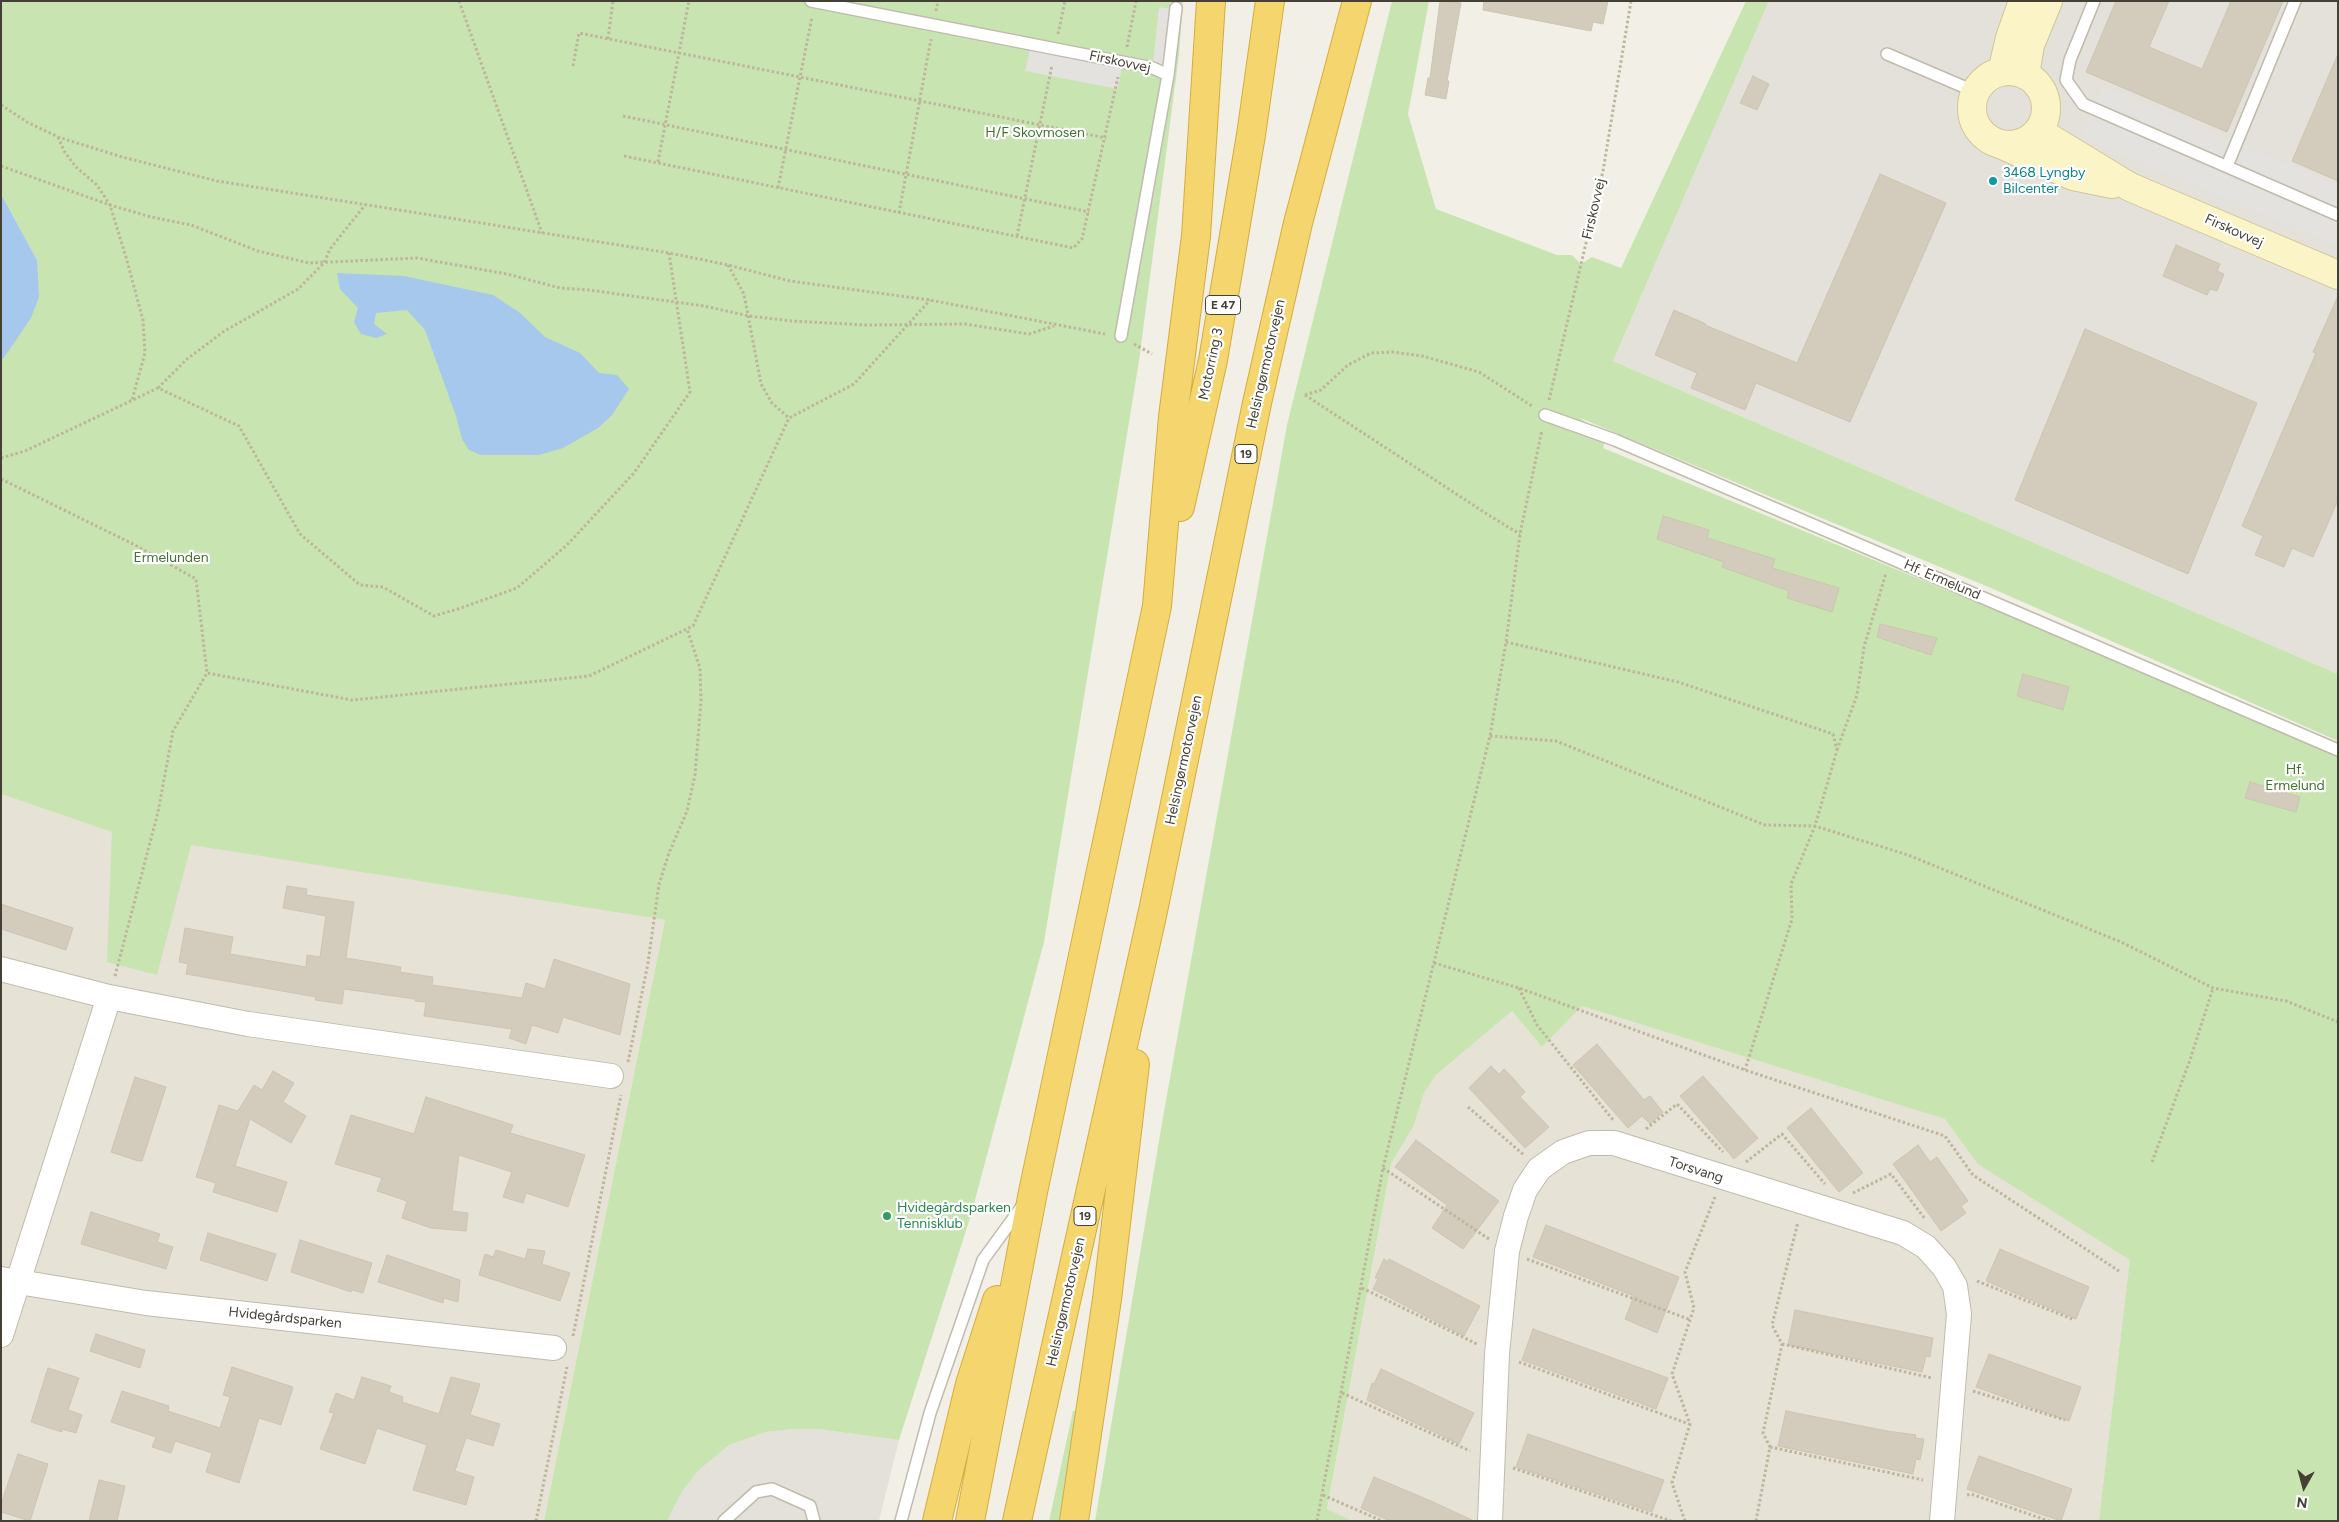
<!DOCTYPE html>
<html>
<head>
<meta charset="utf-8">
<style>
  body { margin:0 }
  #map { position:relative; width:2339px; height:1522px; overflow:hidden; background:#f2f0e6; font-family:Figtree,sans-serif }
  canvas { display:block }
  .frame { position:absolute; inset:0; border:2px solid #454036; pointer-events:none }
  .north { position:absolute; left:2279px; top:1462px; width:50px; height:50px; -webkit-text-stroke:4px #fff; paint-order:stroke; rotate:187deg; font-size:14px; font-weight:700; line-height:20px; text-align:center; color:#454036 }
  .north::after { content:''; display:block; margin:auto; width:18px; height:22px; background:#454036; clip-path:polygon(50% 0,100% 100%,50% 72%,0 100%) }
</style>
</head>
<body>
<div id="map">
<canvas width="2339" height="1522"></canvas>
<div class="frame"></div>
<div class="north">N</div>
</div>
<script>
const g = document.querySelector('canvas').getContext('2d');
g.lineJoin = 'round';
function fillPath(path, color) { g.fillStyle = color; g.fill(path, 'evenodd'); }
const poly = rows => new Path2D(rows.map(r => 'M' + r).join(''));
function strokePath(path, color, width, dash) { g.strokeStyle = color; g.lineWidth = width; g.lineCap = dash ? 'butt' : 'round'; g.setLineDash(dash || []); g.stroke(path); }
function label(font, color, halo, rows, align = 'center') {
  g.font = font + ' Figtree,sans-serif'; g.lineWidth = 4.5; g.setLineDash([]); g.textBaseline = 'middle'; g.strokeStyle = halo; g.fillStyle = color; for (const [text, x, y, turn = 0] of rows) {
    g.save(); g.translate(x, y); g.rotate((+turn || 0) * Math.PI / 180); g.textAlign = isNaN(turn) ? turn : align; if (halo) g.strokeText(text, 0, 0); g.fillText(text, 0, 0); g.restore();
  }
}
const residential = poly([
  [1,794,113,832,665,920,544,1521,1,1521],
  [1582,1006,1946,1119,2338,1237,2338,1521,1352,1521,1327,1510,1391,1164,1414,1125,1424,1093,1436,1075,1512,1011,1542,1047]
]);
const industrial = poly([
  [1769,1,2338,1,2338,674,1613,361],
  [792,1429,818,1429,899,1440,879,1521,667,1521,683,1490,699,1470,729,1445,766,1432]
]);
const green = poly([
  [1,1,1183,1,1179,55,1139,361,1044,942,971,1215,899,1440,818,1429,792,1429,766,1432,729,1445,699,1470,683,1490,667,1521,544,1521,665,920,191,845,157,975,107,962,112,832,1,794,1,362,6,355,37,260,1,194],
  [1392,1,1429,1,1408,114,1436,209,1557,255,1572,255,1581,264,1592,257,1621,268,1746,1,1769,1,1613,361,2338,674,2338,741,1998,591,1580,418,1606,438,1603,448,2338,752,2338,1521,2099,1521,2130,1260,1978,1164,1945,1119,1582,1006,1542,1047,1512,1011,1436,1075,1424,1093,1414,1125,1391,1164,1327,1509,1352,1521,1095,1521,1163,1117,1287,425],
  [1077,1410,1059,1521,1049,1521,1073,1411]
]);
const parking = poly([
  [1159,7,1171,9,1165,66,1153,64],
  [1030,49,1122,67,1118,89,1025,71],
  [2103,86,2338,186,2338,246,2081,137]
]);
const water = poly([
  [1,194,37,260,39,297,31,318,1,362],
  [337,273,404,276,493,295,520,313,545,337,580,353,599,373,617,375,629,389,612,415,598,428,563,448,539,455,481,455,469,450,462,439,456,416,425,330,407,310,376,313,374,324,387,334,376,338,361,334,354,322,358,308,340,289]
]);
const building = poly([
  [1440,1,1461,3,1447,81,1449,81,1446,99,1425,95,1428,78,1430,78,1440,1],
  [1484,1,1608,1,1603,24,1593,22,1591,31,1483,10,1484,1],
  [2116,1,2169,1,2149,47,2202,69,2231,1,2283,1,2227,132,2086,72,2116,1],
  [2338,54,2338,181,2292,161,2338,54],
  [1753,76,1769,84,1757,110,1740,103,1753,76],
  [1880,174,1946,203,1850,422,1756,383,1745,410,1691,388,1697,373,1655,355,1674,310,1706,324,1705,325,1797,363,1880,174],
  [2176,245,2220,264,2217,271,2224,274,2217,291,2210,289,2207,295,2163,276,2176,245],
  [2338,296,2338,500,2313,557,2292,548,2284,567,2255,555,2263,536,2242,526,2316,353,2313,352,2338,296],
  [2085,329,2257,403,2188,574,2015,500,2085,329],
  [1663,516,1709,530,1707,538,1775,559,1772,568,1839,588,1832,612,1787,598,1789,591,1722,567,1724,562,1657,539,1663,516],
  [1880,624,1937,638,1931,655,1877,637,1880,624],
  [2023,674,2069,687,2063,710,2017,696,2023,674],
  [2250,782,2300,797,2296,812,2245,798,2250,782],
  [287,886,307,889,306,895,354,902,346,958,401,967,400,972,433,977,432,985,522,998,526,983,545,989,554,959,630,984,620,1035,563,1017,558,1033,532,1025,526,1044,509,1038,512,1029,424,1016,426,1002,415,1001,415,999,344,989,342,1004,315,1000,316,997,186,974,188,964,179,962,185,928,233,937,230,954,306,967,307,955,320,957,326,916,283,908,287,886],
  [1,904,73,928,66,950,1,929,1,904],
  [1597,1044,1644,1100,1650,1096,1663,1112,1650,1124,1642,1116,1628,1128,1573,1065,1597,1044],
  [1491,1066,1499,1074,1504,1069,1512,1077,1525,1092,1520,1097,1549,1127,1525,1148,1469,1088,1491,1066],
  [273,1071,294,1083,283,1102,306,1116,291,1143,250,1119,235,1166,287,1182,277,1212,213,1192,216,1183,196,1177,219,1105,238,1111,254,1085,262,1090,273,1071],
  [1703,1076,1758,1138,1734,1159,1680,1096,1703,1076],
  [135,1077,166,1087,142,1161,138,1161,111,1152,135,1077],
  [426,1097,513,1125,510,1133,585,1155,568,1207,526,1193,523,1203,503,1197,512,1172,459,1155,452,1211,468,1213,466,1231,431,1228,402,1218,407,1201,377,1191,382,1178,335,1164,351,1115,414,1134,426,1097],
  [1811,1108,1863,1173,1839,1192,1787,1128,1811,1108],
  [1416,1140,1499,1201,1463,1249,1432,1228,1447,1205,1395,1167,1416,1140],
  [1918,1145,1930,1162,1937,1157,1968,1201,1961,1206,1966,1213,1941,1231,1893,1164,1918,1145],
  [91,1212,160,1234,157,1242,173,1247,166,1269,81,1244,91,1212],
  [1546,1225,1679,1277,1657,1333,1625,1319,1634,1296,1533,1257,1546,1225],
  [208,1233,276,1254,267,1281,200,1260,208,1233],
  [300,1240,372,1263,363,1293,352,1290,351,1292,291,1272,300,1240],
  [528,1249,545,1251,542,1264,570,1273,560,1301,479,1275,485,1254,493,1257,496,1250,525,1259,528,1249],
  [2000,1249,2089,1287,2076,1319,1986,1281,2000,1249],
  [387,1255,460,1280,458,1302,444,1298,443,1303,378,1282,387,1255],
  [1384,1259,1388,1262,1389,1259,1480,1306,1464,1336,1373,1289,1378,1279,1375,1278,1384,1259],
  [1795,1310,1933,1338,1930,1357,1926,1356,1922,1372,1788,1345,1795,1310],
  [1533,1329,1668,1378,1656,1409,1522,1360,1533,1329],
  [96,1334,145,1350,140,1368,90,1351,96,1334],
  [1989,1354,2081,1387,2069,1421,1976,1387,1989,1354],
  [232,1367,293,1387,281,1425,259,1418,239,1483,206,1472,212,1453,175,1441,171,1453,152,1447,156,1437,111,1422,122,1391,169,1406,168,1411,220,1428,230,1397,223,1395,232,1367],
  [48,1368,79,1378,68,1410,82,1415,76,1433,62,1429,62,1432,31,1422,48,1368],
  [1381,1369,1474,1413,1459,1444,1367,1400,1372,1383,1374,1384,1381,1369],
  [362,1377,391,1386,389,1392,403,1397,402,1402,439,1414,451,1377,480,1384,470,1415,500,1424,493,1446,466,1438,455,1471,474,1477,466,1505,413,1490,427,1445,377,1428,365,1464,320,1449,334,1413,329,1412,336,1393,354,1400,362,1377],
  [1786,1411,1887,1431,1916,1435,1915,1438,1924,1439,1920,1460,1916,1459,1913,1474,1778,1446,1786,1411],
  [1528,1434,1664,1480,1652,1512,1516,1467,1528,1434],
  [18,1454,48,1464,30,1521,1,1512,1,1504,18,1454],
  [1979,1456,2072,1489,2061,1521,1967,1489,1979,1456],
  [1374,1477,1431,1501,1474,1521,1390,1521,1361,1508,1374,1477],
  [99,1480,125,1486,117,1521,89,1521,99,1480]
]);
const path = poly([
  [459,1,542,233],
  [936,11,938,1],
  [1058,34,1065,1],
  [608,39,613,1],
  [1127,47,1136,1],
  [573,66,579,33,1106,138],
  [1,105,27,122,58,137,122,157,217,181,669,253,728,265,790,281,930,300,1105,334],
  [623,116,1089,212],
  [58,137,64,151,76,167,97,185,110,205,126,257,143,320,145,353,132,400],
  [624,156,1073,248,1082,239,1118,77],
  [658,162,689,1],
  [1,166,110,205,151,217,191,225,258,251,309,263,417,258,507,274,560,288,589,290,704,306,749,316,792,321,866,325,965,324,1029,334,1054,326],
  [778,188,812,17],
  [899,213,931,39],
  [1017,236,1052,65],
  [728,265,744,294,761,384,772,403,789,418],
  [1134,344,1152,354],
  [158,388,187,359,223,332,298,289,324,263,330,249,365,205],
  [1305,395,1321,390,1348,365,1371,353,1393,352,1422,356,1479,372,1532,406],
  [1305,395,1490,516,1520,534],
  [1549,400,1603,171,1631,1],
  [1,458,25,451,158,388,239,426,300,534,360,585,383,587,434,616,458,609,517,588,567,545,634,473,690,392,669,253],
  [1,479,135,545,196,579,207,673],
  [1506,642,1678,682,1833,734,1837,750,1815,826,1791,884,1792,919,1745,1070],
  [1490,736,1556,741,1765,825,1815,826,1908,855,2121,942,2213,988,2286,1001,2338,1022],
  [1837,750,1857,695,1864,647,1886,573],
  [1434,963,1519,988,1745,1070,1945,1136,1973,1175,2119,1271],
  [115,976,158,812,173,731,207,673,352,700,589,676,693,626,789,418,854,384,930,300],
  [1519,988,1537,1025,1613,1120],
  [628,1062,648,963,659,884,669,853,687,811,695,775,701,701,700,668,687,629],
  [1468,1107,1524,1155],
  [1646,1129,1677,1104,1723,1152],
  [1746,1162,1782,1134,1825,1184],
  [2152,1162,2190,1060,2213,988],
  [1383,1168,1489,1239],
  [1853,1193,1891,1174,1925,1219],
  [1527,1259,1691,1320],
  [1977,1281,2072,1319],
  [1362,1288,1477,1344],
  [573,1336,621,1095],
  [1782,1344,1932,1378],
  [1519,1362,1689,1424],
  [1973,1391,2065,1420],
  [1342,1393,1470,1451],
  [1770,1447,1923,1480],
  [1513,1468,1671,1521],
  [1323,1495,1382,1521],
  [1967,1495,1971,1494,2049,1521],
  [536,1521,567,1367],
  [1317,1521,1383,1168,1490,736,1506,642,1520,534,1542,430],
  [1685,1521,1672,1483,1690,1424,1672,1374,1694,1308,1685,1272,1715,1197],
  [1756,1521,1770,1447,1763,1433,1782,1344,1772,1325,1798,1222]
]);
const lane = poly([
  [811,1,1153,68,1168,75,1121,336],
  [2094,1,2070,60,2066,80,2083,104,2338,215],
  [1887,54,1976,92],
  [1168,75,1176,8],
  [2227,166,2295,1],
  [1545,415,1615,440,2338,750],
  [724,1521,756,1492,772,1489,810,1506,814,1521],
  [901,1521,930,1413,983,1260,1023,1205]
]);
const street = poly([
  [1,969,109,997,248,1024,611,1076],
  [1,1279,146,1303,554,1348],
  [1,1335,109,997],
  [1490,1521,1497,1354,1507,1251,1516,1216,1525,1190,1539,1169,1563,1152,1589,1143,1614,1143,1903,1233,1926,1247,1944,1267,1955,1286,1959,1314,1942,1521]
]);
const secondary = poly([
  '1972 108a37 37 0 1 1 74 0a37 37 0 1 1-74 0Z',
  [2002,72,2010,38,2023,1],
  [2025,75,2030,45,2048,1],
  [2038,131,2130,187,2338,275],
  [2000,144,2073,176,2112,184]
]);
const highway = poly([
  [1180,507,1213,360,1251,135,1270,1],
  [937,1521,970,1384,997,1300],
  [970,1521,1033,1192,1157,606,1173,417,1196,236,1211,1],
  [1017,1521,1153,911,1257,403,1298,223,1357,1],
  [1074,1521,1107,1299,1135,1064]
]);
const markers = [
  [1993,181,5,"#0f9aa8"],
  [887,1216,5,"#2e9e5b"]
];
const shields = [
  [1223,305,35],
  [1246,454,22],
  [1085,1216,22]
];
const shieldNames = [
  ["E 47",1223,305],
  ["19",1246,454],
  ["19",1085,1216]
];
const streetNames = [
  ["Firskovvej",1120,62,12],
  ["Firskovvej",1594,209,-77],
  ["Firskovvej",2234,231,24],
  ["Motorring 3",1211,364,-78],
  ["Helsingørmotorvejen",1266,364,-77],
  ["Hf. Ermelund",1942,580,23],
  ["Helsingørmotorvejen",1184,760,-78],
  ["Torsvang",1696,1170,18],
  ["Helsingørmotorvejen",1066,1302,-77],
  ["Hvidegårdsparken",285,1318,6]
];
const parkNames = [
  ["H/F Skovmosen",1035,133],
  ["Ermelunden",171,558],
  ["Hf.",2295,770],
  ["Ermelund",2295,786]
];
const cultureNames = [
  ["3468 Lyngby",2003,173],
  ["Bilcenter",2003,189]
];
const leisureNames = [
  ["Hvidegårdsparken",897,1208],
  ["Tennisklub",897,1224]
];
fillPath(residential, '#e6e2d5');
fillPath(industrial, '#e4e1db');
fillPath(green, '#c8e4b1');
fillPath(parking, '#e3e2de');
fillPath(water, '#a6c8ec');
fillPath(building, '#d3ccbc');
strokePath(building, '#cdc5b0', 1);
strokePath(lane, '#c0bbac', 14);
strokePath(street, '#c0bbac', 26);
strokePath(secondary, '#d0c698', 30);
strokePath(highway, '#d4ac3e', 30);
strokePath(path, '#beb59c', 3, [2.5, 2.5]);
strokePath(lane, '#fff', 11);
strokePath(street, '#fff', 24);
strokePath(secondary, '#fbf4c7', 28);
strokePath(highway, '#f5d66e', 28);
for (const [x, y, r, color] of markers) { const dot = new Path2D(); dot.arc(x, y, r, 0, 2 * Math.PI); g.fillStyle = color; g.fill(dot); strokePath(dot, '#fff', 2); }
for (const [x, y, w] of shields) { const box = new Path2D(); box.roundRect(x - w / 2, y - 9.5, w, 19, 4); g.fillStyle = '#fff'; g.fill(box); strokePath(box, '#454036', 1); }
label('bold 12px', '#454036', null, shieldNames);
label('14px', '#454036', '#fff', streetNames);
label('14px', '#40732d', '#fff', parkNames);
label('14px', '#0d838f', '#fff', cultureNames, 'left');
label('14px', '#27864d', '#fff', leisureNames, 'left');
</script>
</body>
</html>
